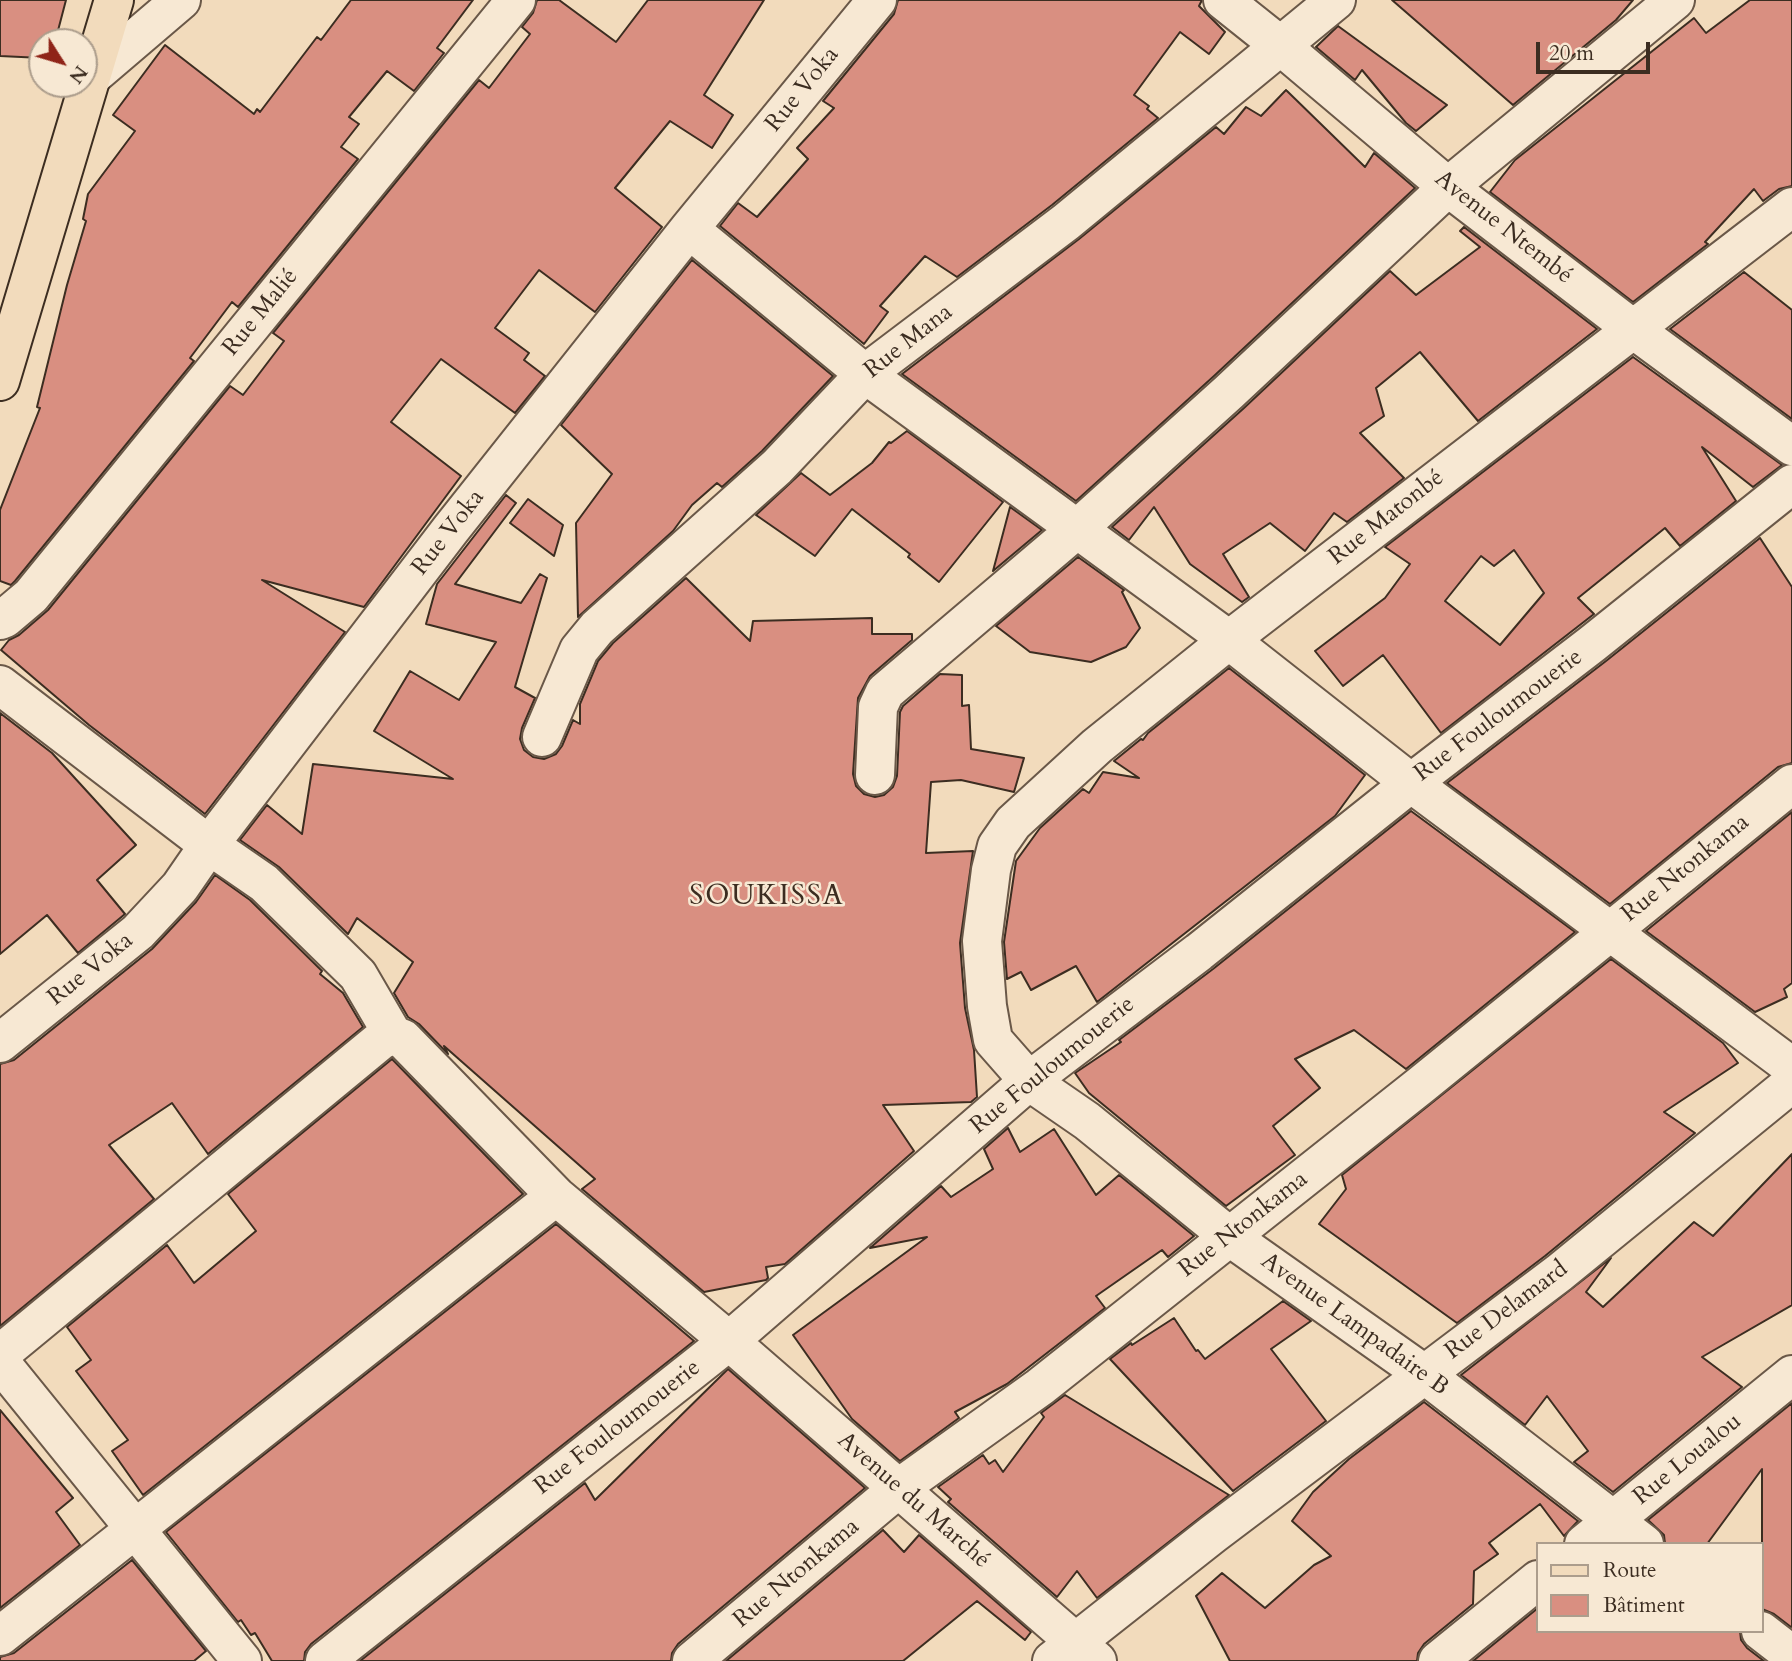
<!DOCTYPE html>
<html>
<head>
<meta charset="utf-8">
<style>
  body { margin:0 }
  #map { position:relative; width:1792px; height:1661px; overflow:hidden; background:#f2dbbc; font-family:Cardo,serif }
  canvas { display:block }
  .legend { position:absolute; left:1536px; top:1542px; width:228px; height:91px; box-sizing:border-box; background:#f7e8d3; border:2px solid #ac9d8c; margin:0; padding:9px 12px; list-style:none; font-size:21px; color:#3c2d21 }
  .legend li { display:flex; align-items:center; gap:14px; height:35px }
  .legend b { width:35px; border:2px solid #ac9d8c }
  .north { position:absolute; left:28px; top:28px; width:70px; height:70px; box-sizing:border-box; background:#f7e8d3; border:2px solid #ac9d8c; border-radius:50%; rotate:127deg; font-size:19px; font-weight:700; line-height:28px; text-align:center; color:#3c2d21 }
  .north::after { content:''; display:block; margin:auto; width:24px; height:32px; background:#8f2418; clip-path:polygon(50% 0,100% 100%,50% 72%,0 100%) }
  .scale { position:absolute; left:1536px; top:42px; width:114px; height:32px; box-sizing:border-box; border:4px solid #3c2d21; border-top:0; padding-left:9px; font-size:21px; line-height:24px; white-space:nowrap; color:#3c2d21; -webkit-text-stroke:5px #f7e8d3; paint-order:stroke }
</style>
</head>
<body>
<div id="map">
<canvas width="1792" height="1661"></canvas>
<ul class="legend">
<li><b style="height:9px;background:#f2dbbc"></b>Route</li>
<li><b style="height:19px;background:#d98f81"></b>Bâtiment</li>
</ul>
<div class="north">N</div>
<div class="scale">20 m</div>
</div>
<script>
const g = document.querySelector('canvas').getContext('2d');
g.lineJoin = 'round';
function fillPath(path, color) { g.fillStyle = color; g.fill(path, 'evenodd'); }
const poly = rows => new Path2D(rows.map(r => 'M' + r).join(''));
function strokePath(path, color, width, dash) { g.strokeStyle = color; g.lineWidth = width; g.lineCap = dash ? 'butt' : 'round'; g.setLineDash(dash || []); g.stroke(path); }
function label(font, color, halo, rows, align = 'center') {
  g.font = font + ' Cardo,serif'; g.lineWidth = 5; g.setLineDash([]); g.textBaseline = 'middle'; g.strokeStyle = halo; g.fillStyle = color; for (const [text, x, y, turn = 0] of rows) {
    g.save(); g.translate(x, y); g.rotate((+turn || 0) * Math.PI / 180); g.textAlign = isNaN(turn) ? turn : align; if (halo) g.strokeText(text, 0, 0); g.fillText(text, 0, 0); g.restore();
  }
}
const building = poly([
  [0,0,66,0,55,42,42,42,42,58,0,56,0,0],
  [351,0,473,0,437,48,444,53,414,91,387,71,349,117,359,124,341,147,358,159,238,307,232,302,190,358,194,361,15,581,11,585,0,581,0,510,40,408,37,407,67,285,86,221,83,219,88,194,135,131,113,115,165,45,254,114,257,109,260,112,317,37,321,40,351,0],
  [537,0,559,0,616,42,648,0,764,0,704,95,733,115,712,148,670,121,615,188,662,227,595,312,539,270,495,328,529,353,524,360,545,376,515,413,441,359,391,422,461,476,364,607,262,580,345,632,205,814,89,725,1,650,9,640,19,635,48,610,230,386,243,395,284,341,273,333,479,80,489,88,530,34,522,27,533,13,537,0],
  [898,0,1202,0,1199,6,1225,32,1209,54,1180,32,1134,95,1149,106,1147,109,1158,118,1052,205,957,277,925,256,880,306,888,312,864,344,720,226,738,203,757,217,808,159,797,148,834,108,823,101,894,14,898,0],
  [1392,0,1633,0,1616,20,1513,105,1392,0],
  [1750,0,1792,0,1792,186,1779,189,1763,201,1754,189,1705,242,1708,244,1633,302,1490,192,1515,160,1694,18,1706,33,1750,0],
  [1338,26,1375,53,1447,105,1416,131,1406,123,1362,70,1355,80,1316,47,1338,26],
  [1286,90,1365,167,1374,153,1415,188,1214,376,1076,501,902,374,1079,239,1216,127,1224,134,1246,107,1261,116,1286,90],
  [1464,227,1597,329,1478,421,1420,352,1376,388,1384,416,1360,433,1404,478,1347,522,1334,513,1305,551,1270,523,1223,554,1249,597,1242,602,1190,564,1154,507,1129,540,1112,527,1244,408,1390,271,1416,295,1480,247,1460,231,1464,227],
  [692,260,833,376,762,451,722,487,717,483,692,505,673,531,578,617,576,523,612,474,561,425,692,260],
  [1744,272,1792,310,1792,419,1670,329,1744,272],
  [1633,357,1782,465,1753,487,1702,447,1736,501,1680,546,1665,528,1578,598,1594,614,1441,733,1383,655,1343,686,1315,651,1385,598,1410,564,1385,547,1633,357],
  [1514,550,1544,593,1500,645,1445,601,1481,556,1494,566,1514,550],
  [907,431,1003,502,939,582,908,557,910,554,852,509,815,556,756,515,801,473,830,495,872,463,889,442,891,443,907,431],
  [506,495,516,503,455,584,521,603,540,574,547,578,515,687,535,698,522,728,520,739,524,750,533,757,544,759,556,754,562,746,573,720,580,724,580,704,598,661,613,643,686,578,750,641,753,621,872,618,872,634,912,634,912,640,870,676,858,698,853,774,856,786,864,794,875,797,884,795,893,787,897,776,900,712,903,706,940,674,962,675,962,706,969,705,971,749,1024,758,1014,792,961,780,931,782,926,853,973,851,960,943,965,1008,974,1050,977,1097,971,1102,883,1105,914,1151,785,1264,766,1267,768,1278,766,1280,704,1292,582,1189,595,1179,444,1046,448,1054,419,1024,408,1017,394,993,413,962,357,918,348,934,279,867,240,840,267,805,302,834,313,764,453,779,374,731,410,671,459,700,496,642,426,624,437,584,506,495],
  [528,499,563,525,554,556,510,523,528,499],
  [1010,507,1042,530,993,571,1010,507],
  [1760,538,1792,587,1792,763,1778,767,1610,904,1447,783,1606,661,1760,538],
  [1078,557,1124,590,1122,592,1140,628,1126,647,1091,662,1030,652,996,626,1078,557],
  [1229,668,1365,775,1335,816,1097,1002,1076,966,1031,990,1021,972,1007,979,1004,942,1016,861,1040,828,1083,789,1089,793,1103,772,1139,778,1114,761,1141,739,1143,740,1148,733,1229,668],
  [0,713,52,753,136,845,97,880,125,914,78,953,47,915,0,954,0,713],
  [1411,811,1575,932,1406,1069,1354,1030,1295,1059,1320,1088,1273,1126,1295,1155,1226,1206,1089,1093,1075,1073,1121,1042,1119,1040,1213,969,1411,811],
  [1792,812,1792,983,1784,989,1787,997,1755,1012,1646,931,1792,812],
  [215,875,250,900,322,971,320,974,343,993,363,1027,208,1154,172,1103,109,1145,154,1199,0,1326,0,1064,14,1060,152,949,196,902,215,875],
  [1611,959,1723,1043,1738,1063,1664,1112,1695,1133,1545,1256,1457,1323,1319,1224,1346,1189,1342,1175,1611,959],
  [392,1059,523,1194,143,1495,112,1451,128,1440,76,1371,91,1360,67,1327,167,1245,194,1283,256,1231,228,1194,392,1059],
  [1008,1128,1020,1152,1054,1129,1096,1195,1119,1175,1194,1236,1168,1257,1162,1250,1096,1296,1105,1308,1007,1384,955,1412,959,1418,900,1461,852,1419,793,1335,927,1237,870,1248,941,1186,951,1197,993,1169,984,1149,1008,1128],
  [1792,1154,1792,1305,1702,1357,1742,1387,1613,1492,1574,1462,1588,1451,1547,1396,1525,1425,1461,1375,1611,1258,1586,1292,1603,1307,1694,1222,1713,1236,1792,1154],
  [556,1224,694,1341,311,1644,305,1652,304,1661,272,1661,255,1633,251,1635,241,1620,238,1622,166,1532,556,1224],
  [1283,1301,1311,1321,1271,1349,1326,1421,1233,1491,1110,1359,1131,1343,1132,1345,1174,1318,1196,1351,1198,1350,1205,1359,1283,1301],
  [728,1369,865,1488,678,1644,672,1653,671,1661,360,1661,585,1483,595,1500,728,1369],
  [1065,1395,1229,1495,1097,1598,1077,1571,1057,1597,948,1502,951,1499,938,1487,983,1455,989,1464,995,1460,1003,1472,1044,1417,1041,1413,1065,1395],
  [1424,1402,1578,1521,1564,1536,1540,1504,1489,1543,1498,1554,1474,1571,1473,1604,1424,1644,1418,1653,1417,1661,1230,1661,1196,1596,1222,1573,1265,1608,1314,1565,1331,1556,1292,1521,1313,1492,1349,1459,1424,1402],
  [1792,1403,1792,1626,1791,1627,1774,1614,1762,1609,1762,1469,1707,1544,1665,1544,1664,1535,1648,1520,1792,1403],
  [0,1410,73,1498,56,1512,80,1545,0,1608,0,1410],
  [883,1530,904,1552,919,1535,1031,1632,1025,1640,977,1601,903,1661,726,1661,883,1530],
  [132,1560,206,1651,194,1661,0,1661,0,1657,14,1653,132,1560],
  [1538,1608,1538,1631,1740,1631,1741,1640,1747,1648,1764,1661,1473,1661,1538,1608]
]);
const street = poly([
  [1223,0,1282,47,1448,187,1633,329,1792,446],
  [92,76,181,0],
  [689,229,865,374,1229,640,1411,783,1792,1067],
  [0,620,5,618,31,596,516,0],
  [0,685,209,845,264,883,358,975,393,1035,403,1039,556,1196,729,1341,1097,1661],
  [542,737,579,650,597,628,777,467,865,374,1066,222,1336,0],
  [875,775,878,707,885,692,1077,529,1229,392,1448,187,1675,0],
  [0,1043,138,932,180,887,209,845,451,529,689,229,877,0],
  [0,1354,381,1040,393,1035],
  [0,1362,242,1661],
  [1584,1544,1792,1375],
  [1644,1544,1424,1374,1230,1237,1087,1121,1029,1081,993,1040,987,1006,982,941,991,870,997,846,1013,823,1097,746,1229,640,1792,207],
  [1761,1631,1792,1655],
  [0,1636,556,1196],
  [325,1661,729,1341,1029,1081,1199,952,1411,783,1592,644,1792,484],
  [692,1661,899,1488,1040,1387,1421,1085,1792,784],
  [1052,1661,1213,1534,1559,1273,1792,1083],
  [1438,1661,1538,1580]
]);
const primary = poly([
  [0,381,114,0]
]);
const streetNames = [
  ["Rue Voka",803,90,-51],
  ["Avenue Ntembé",1503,228,38],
  ["Rue Malié",261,313,-51],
  ["Rue Mana",909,342,-38],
  ["Rue Matonbé",1387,518,-38],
  ["Rue Voka",449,533,-52],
  ["Rue Fouloumouerie",1499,716,-37],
  ["Rue Ntonkama",1686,869,-39],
  ["Rue Voka",91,970,-39],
  ["Rue Fouloumouerie",1053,1066,-39],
  ["Rue Ntonkama",1244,1225,-38],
  ["Rue Delamard",1507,1311,-37],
  ["Avenue Lampadaire B",1354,1325,36],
  ["Rue Fouloumouerie",618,1428,-38],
  ["Rue Loualou",1688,1460,-39],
  ["Avenue du Marché",913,1501,41],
  ["Rue Ntonkama",797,1574,-40]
];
const quarterNames = [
  ["SOUKISSA",767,898]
];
fillPath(building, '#d98f81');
strokePath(building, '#3c2d21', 2);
strokePath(street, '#6a5848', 42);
strokePath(primary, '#3c2d21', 42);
strokePath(street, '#f7e8d3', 38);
strokePath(primary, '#f2dbbc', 38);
label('24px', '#3c2d21', '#f7e8d3', streetNames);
g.letterSpacing = '2px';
label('28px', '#3c2d21', '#f7e8d3', quarterNames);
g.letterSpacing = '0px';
</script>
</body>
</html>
